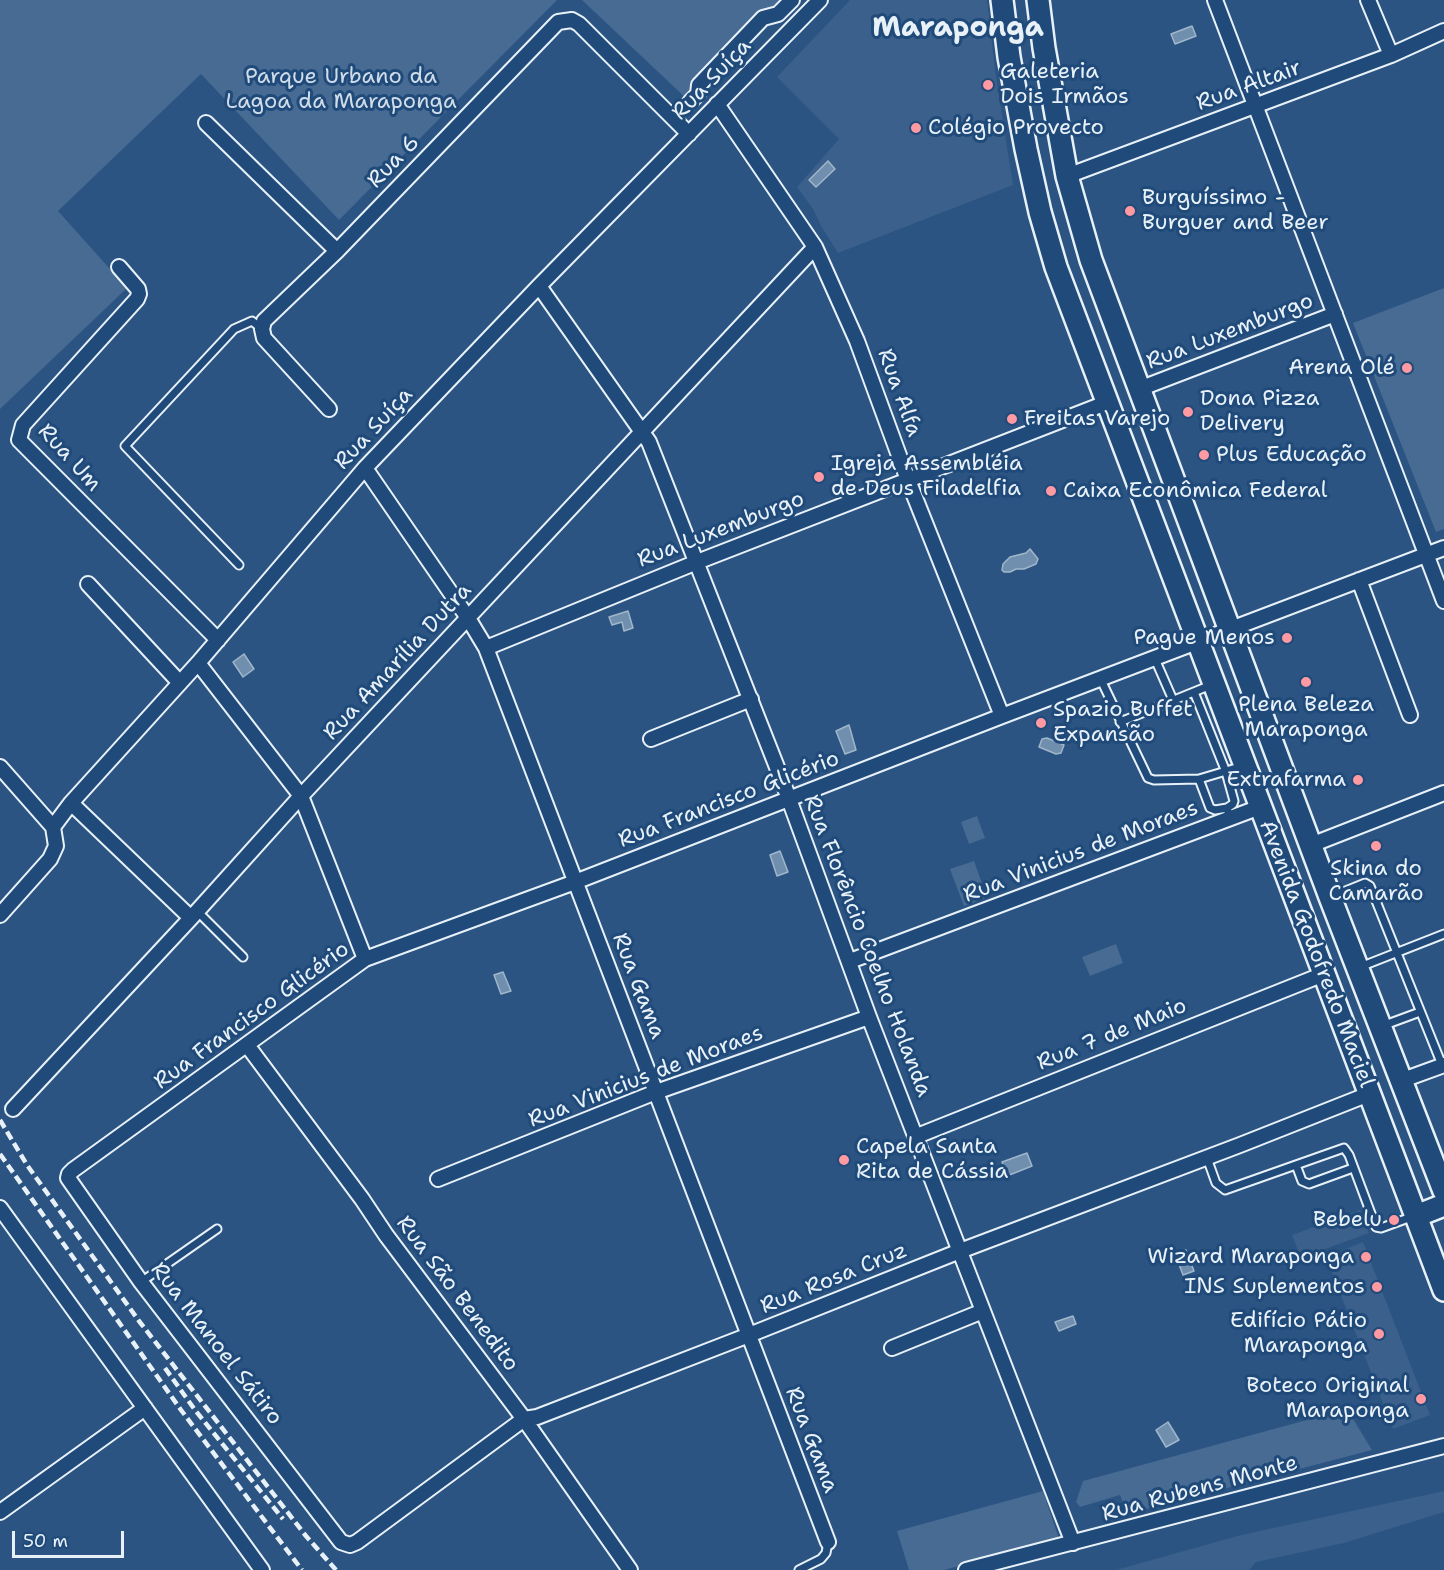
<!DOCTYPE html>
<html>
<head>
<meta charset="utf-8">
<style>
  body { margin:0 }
  #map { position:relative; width:1444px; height:1570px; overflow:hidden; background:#2b5482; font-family:"Shantell Sans",sans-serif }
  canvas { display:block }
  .scale { position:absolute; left:12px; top:1531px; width:112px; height:27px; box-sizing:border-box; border:3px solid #e8f1f8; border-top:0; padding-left:8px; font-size:18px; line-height:21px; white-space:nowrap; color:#e8f1f8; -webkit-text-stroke:4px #1f4a7a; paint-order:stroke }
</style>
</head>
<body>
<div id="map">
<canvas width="1444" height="1570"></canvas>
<div class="scale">50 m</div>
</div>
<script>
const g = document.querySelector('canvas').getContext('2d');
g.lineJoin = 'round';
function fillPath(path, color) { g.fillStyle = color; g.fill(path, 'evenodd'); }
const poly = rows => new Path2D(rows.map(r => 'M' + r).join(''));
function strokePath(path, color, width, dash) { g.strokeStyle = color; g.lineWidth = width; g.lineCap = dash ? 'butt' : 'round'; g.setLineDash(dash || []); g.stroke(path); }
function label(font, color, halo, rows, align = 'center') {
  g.font = font + ' "Shantell Sans",sans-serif'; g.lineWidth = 6; g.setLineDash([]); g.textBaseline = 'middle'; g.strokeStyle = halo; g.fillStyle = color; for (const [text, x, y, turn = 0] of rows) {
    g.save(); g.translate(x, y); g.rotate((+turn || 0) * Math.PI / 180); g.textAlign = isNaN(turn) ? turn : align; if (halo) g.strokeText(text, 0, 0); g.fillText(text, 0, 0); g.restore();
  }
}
const built = poly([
  [850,0,987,0,995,70,1013,185,838,253,821,226,813,209,797,187,839,139,777,77],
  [1360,1210,1369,1233,1301,1258,1292,1235],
  [1363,1242,1430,1415,1393,1429,1326,1257],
  [1444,1491,1444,1512,1344,1543,1256,1562,1249,1570,1116,1570,1241,1535]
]);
const green = poly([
  [0,0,557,0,339,220,201,74,58,211,127,288,0,409],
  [582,0,792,0,763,18,690,102],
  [1444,288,1444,529,1436,532,1353,323],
  [977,816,985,838,969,844,961,822],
  [974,861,987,897,964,906,950,869],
  [1116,944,1123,963,1090,976,1082,957],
  [1347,1409,1372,1450,1127,1514,1120,1495,1080,1507,1076,1502,1083,1481],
  [1043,1491,1059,1539,944,1570,909,1570,897,1531]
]);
const water = poly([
  [1192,26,1196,36,1175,44,1171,34,1192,26],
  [828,161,835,169,816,187,809,180,828,161],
  [1030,549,1038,559,1036,564,1024,569,1016,569,1010,572,1004,572,1002,570,1003,564,1010,557,1026,553,1030,549],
  [628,611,633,628,624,631,622,622,612,625,609,617,628,611],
  [244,654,254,669,243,677,233,662,244,654],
  [849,725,856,750,845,754,836,731,849,725],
  [1047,738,1064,745,1061,753,1056,754,1039,747,1042,739,1047,738],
  [780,851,788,872,777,876,770,855,780,851],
  [503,972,511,991,501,994,494,975,503,972],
  [1027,1153,1032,1166,1007,1176,1002,1162,1027,1153],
  [1186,1250,1194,1271,1183,1275,1175,1254,1186,1250],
  [1073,1316,1076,1324,1059,1331,1055,1322,1073,1316],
  [1168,1422,1179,1440,1166,1447,1156,1430,1168,1422]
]);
const lane = poly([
  [239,565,125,446,234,329,252,321,262,329],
  [1155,659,1173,700],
  [1101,680,1148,778,1154,780,1199,779,1210,808,1215,810,1227,808,1230,818],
  [1194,692,1226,772,1234,801,1233,804,1227,808],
  [1120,722,1211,685],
  [1199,779,1243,766],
  [1333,896,1365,883,1370,886,1442,1065],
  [197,911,243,957],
  [1360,967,1444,934],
  [1382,1026,1420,1012],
  [1207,1158,1216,1183,1225,1190,1344,1148,1349,1155,1376,1227,1381,1228,1414,1216],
  [1296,1165,1302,1181,1309,1184,1353,1168],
  [141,1282,217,1229],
  [799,1570,821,1559,826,1553,828,1542]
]);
const street = poly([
  [1215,0,1444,601],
  [1368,0,1391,55],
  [690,102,698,94,699,85,763,18,778,14,792,0],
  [717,104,815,247,857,341,908,480,1002,716],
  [206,123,337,251],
  [1067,176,1391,55,1444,31],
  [119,267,138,289,139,294,137,299,23,425,19,440,218,640],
  [539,286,649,442,782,780,869,1017,1073,1543],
  [1139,389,1335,314],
  [329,409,264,338,262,329,264,321,337,251,558,22,572,20,579,24,689,134],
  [365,468,468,618,486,648,828,1542],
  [1359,580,1410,715],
  [88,584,180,683],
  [486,648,697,562,1106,403],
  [198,663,301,796,365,959],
  [651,739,751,699],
  [0,767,53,827],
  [71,803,191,918],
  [1311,845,1444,793],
  [0,915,50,859,56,846,53,827,71,803,198,663,365,468,539,286,820,0],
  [850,961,1260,807],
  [247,1045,362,1199,386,1235,524,1419,630,1570],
  [1400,1081,1444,1065],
  [1369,1094,1240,1145,960,1251,749,1335,537,1417,524,1419,357,1542,350,1545,341,1542,141,1282,68,1178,69,1174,73,1170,365,959,575,882,1002,716,1444,548],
  [13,1109,191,918,301,796,815,247],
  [917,1136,1324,974],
  [438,1179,656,1092,869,1017],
  [0,1208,262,1570],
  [892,1348,983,1311],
  [0,1512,145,1408],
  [966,1570,1444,1446]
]);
const primary = poly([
  [1002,0,1009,57,1026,149,1040,212,1056,267,1444,1290],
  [1038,0,1044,48,1067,176,1091,260,1330,897,1444,1191],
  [1416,1216,1444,1205]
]);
const rail = poly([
  [0,1120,27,1165,139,1321,306,1536,336,1570],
  [0,1154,181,1410,302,1570],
  [165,1368,195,1410,283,1519]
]);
const markers = [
  [988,85,6,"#ff9aa2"],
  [916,128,6,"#ff9aa2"],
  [1130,211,6,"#ff9aa2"],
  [1407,368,6,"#ff9aa2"],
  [1188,412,6,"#ff9aa2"],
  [1012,419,6,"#ff9aa2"],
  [1204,455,6,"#ff9aa2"],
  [819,477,6,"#ff9aa2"],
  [1051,491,6,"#ff9aa2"],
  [1287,638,6,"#ff9aa2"],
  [1306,682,6,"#ff9aa2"],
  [1041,723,6,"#ff9aa2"],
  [1358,780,6,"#ff9aa2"],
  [1376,846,6,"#ff9aa2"],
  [844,1160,6,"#ff9aa2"],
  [1394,1220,6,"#ff9aa2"],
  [1366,1257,6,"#ff9aa2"],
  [1377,1287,6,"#ff9aa2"],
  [1379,1334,6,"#ff9aa2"],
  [1421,1399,6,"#ff9aa2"]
];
const poiNames = [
  ["Galeteria",1000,72],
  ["Dois Irmãos",1000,97],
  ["Colégio Provecto",928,128],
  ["Burguíssimo -",1142,198],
  ["Burguer and Beer",1142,223],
  ["Arena Olé",1395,368,"right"],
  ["Dona Pizza",1200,399],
  ["Delivery",1200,424],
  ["Freitas Varejo",1024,419],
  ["Plus Educação",1216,455],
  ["Igreja Assembléia",831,464],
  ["de Deus Filadelfia",831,489],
  ["Caixa Econômica Federal",1063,491],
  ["Pague Menos",1275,638,"right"],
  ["Plena Beleza",1306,705,"center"],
  ["Maraponga",1306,730,"center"],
  ["Spazio Buffet",1053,710],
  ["Expansão",1053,735],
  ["Extrafarma",1346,780,"right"],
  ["Skina do",1376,869,"center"],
  ["Camarão",1376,894,"center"],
  ["Capela Santa",856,1147],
  ["Rita de Cássia",856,1172],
  ["Bebelu",1382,1220,"right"],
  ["Wizard Maraponga",1354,1257,"right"],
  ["INS Suplementos",1365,1287,"right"],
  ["Edifício Pátio",1367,1321,"right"],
  ["Maraponga",1367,1346,"right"],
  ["Boteco Original",1409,1386,"right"],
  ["Maraponga",1409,1411,"right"]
];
const parkNames = [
  ["Parque Urbano da",341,77],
  ["Lagoa da Maraponga",341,102]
];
const streetNames = [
  ["Rua Suíça",712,80,-46],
  ["Rua Altair",1249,86,-20],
  ["Rua 6",394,162,-46],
  ["Rua Luxemburgo",1230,332,-21],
  ["Rua Alfa",899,393,70],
  ["Rua Suíça",374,429,-47],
  ["Rua Um",69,458,48],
  ["Rua Luxemburgo",721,530,-21],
  ["Rua Amarília Dutra",398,662,-47],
  ["Rua Francisco Glicério",729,800,-21],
  ["Rua Vinicius de Moraes",1081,852,-21],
  ["Rua Florêncio Coelho Holanda",867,946,69],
  ["Avenida Godofredo Maciel",1316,954,69],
  ["Rua Gama",638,986,69],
  ["Rua Francisco Glicério",252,1016,-36],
  ["Rua 7 de Maio",1112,1035,-22],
  ["Rua Vinicius de Moraes",646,1077,-21],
  ["Rua Rosa Cruz",834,1279,-22],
  ["Rua São Benedito",457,1294,53],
  ["Rua Manoel Sátiro",216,1344,52],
  ["Rua Gama",811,1440,69],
  ["Rua Rubens Monte",1200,1489,-15]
];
const districtNames = [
  ["Maraponga",958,29]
];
fillPath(built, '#3a608b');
fillPath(green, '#476b93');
fillPath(water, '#708ead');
strokePath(water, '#a0b6cb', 1.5);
strokePath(lane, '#e8f1f8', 11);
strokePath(street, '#e8f1f8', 18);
strokePath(primary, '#e8f1f8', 26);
strokePath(lane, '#1f4a7a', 7);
strokePath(street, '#1f4a7a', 14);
strokePath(primary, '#1f4a7a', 21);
strokePath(rail, '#e8f1f8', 4.5, [9, 4.5]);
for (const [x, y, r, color] of markers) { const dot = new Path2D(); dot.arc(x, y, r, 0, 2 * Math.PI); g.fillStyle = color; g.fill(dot); strokePath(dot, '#1f4a7a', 2); }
label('22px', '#e8f1f8', '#1f4a7a', poiNames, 'left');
label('22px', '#d0dde9', '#1f4a7a', parkNames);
label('22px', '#e8f1f8', '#1f4a7a', streetNames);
label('bold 28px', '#e8f1f8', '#1f4a7a', districtNames);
</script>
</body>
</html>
